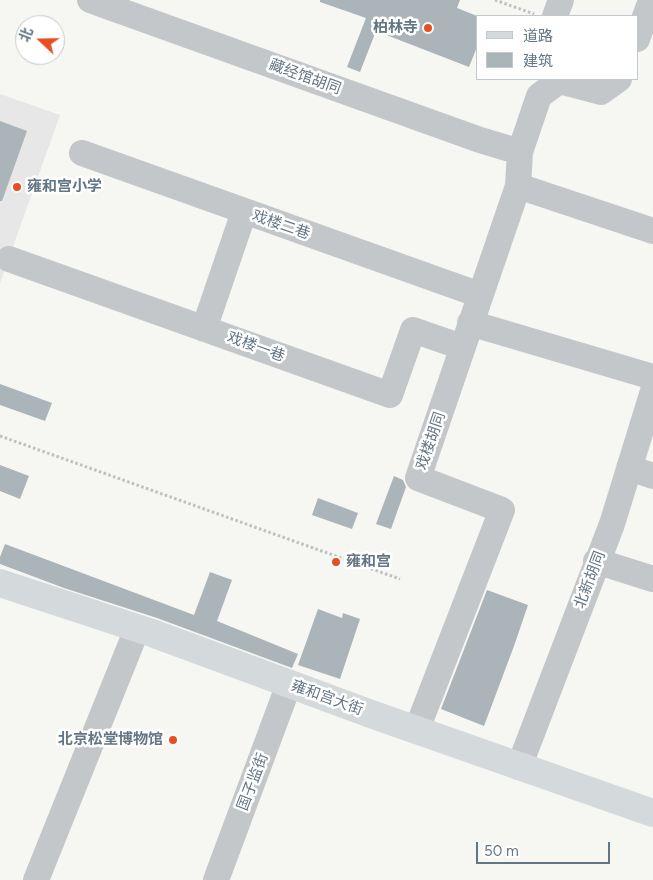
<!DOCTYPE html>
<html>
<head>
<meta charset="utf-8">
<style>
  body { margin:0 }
  #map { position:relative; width:653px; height:880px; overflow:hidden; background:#f6f6f2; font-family:Figtree,"Noto Sans SC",sans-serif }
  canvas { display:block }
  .legend { position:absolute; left:476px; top:15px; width:162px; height:65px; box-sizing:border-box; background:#fff; border:1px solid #c1c8ce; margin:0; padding:6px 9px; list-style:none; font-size:15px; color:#647684 }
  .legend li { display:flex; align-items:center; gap:10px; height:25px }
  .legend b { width:25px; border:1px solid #c1c8ce }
  .north { position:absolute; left:15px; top:15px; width:50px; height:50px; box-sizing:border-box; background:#fff; border:1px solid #c1c8ce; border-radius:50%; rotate:291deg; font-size:14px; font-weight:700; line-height:20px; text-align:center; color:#647684 }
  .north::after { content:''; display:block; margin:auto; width:18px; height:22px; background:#e74f21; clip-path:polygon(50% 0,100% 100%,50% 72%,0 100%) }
  .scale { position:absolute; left:476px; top:842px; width:134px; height:22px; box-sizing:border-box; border:2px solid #647684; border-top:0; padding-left:6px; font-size:15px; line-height:18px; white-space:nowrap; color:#647684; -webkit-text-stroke:4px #fff; paint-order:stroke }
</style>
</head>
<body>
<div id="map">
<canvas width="653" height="880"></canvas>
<ul class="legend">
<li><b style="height:6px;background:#d4d9dc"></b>道路</li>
<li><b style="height:14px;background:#abb4b9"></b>建筑</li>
</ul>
<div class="north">北</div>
<div class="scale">50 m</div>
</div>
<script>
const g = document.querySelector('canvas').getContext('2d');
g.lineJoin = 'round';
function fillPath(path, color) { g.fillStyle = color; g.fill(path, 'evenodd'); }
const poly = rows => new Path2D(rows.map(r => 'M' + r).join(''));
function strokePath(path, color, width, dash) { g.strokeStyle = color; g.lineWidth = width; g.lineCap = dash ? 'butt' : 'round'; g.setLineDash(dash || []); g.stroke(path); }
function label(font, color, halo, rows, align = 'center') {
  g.font = font + ' Figtree,"Noto Sans SC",sans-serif'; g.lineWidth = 5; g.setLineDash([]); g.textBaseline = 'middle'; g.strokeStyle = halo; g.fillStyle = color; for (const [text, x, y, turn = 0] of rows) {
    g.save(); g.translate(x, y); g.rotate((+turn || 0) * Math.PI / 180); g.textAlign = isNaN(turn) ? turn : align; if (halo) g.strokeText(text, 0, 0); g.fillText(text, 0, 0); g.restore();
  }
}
const built = poly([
  [0,94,60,115,0,283]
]);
const building = poly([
  [320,0,460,0,457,8,477,16,477,47,469,67,376,31,360,72,347,67,366,18,320,2],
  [0,121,27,131,2,201,0,201],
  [0,384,52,403,45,421,0,405],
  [0,465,29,476,20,499,0,491],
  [394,476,403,480,406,487,391,529,376,524],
  [318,498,358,513,352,529,312,515],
  [5,544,194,615,210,572,232,580,217,621,298,654,292,668,157,618,64,588,0,564,0,557],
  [487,590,528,605,514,646,484,726,441,709],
  [318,609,342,618,343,613,360,619,340,679,298,665]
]);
const path = poly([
  [495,0,534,14],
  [0,436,344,559],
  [352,562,400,579]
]);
const minor = poly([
  [90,0,480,140,520,152],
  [555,16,561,0],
  [637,39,651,0],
  [82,153,480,295],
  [518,186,653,231],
  [9,259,390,395,413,330,462,347],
  [470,323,653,377],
  [204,329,244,212],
  [629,468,653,476],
  [596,561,653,579],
  [417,729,502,510,418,478,518,186,520,152,539,96,559,81,601,92,619,79],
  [519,767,612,524,653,391],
  [36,880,137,629],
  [216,880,289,684]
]);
const major = poly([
  [0,583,152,633,371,714,653,813]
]);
const markers = [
  [428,28,5,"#e74f21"],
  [17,187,5,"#e74f21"],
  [336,562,5,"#e74f21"],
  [173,740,5,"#e74f21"]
];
const poiNames = [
  ["柏林寺",418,28],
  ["雍和宫小学",27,187,"left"],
  ["雍和宫",346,562,"left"],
  ["北京松堂博物馆",163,740]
];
const streetNames = [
  ["藏经馆胡同",305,77,20],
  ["戏楼二巷",281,225,19],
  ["戏楼一巷",256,347,20],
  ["戏楼胡同",431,441,-71],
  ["北新胡同",590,580,-69],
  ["雍和宫大街",327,698,20],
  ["国子监街",253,782,-69]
];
fillPath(built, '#e6e7e6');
fillPath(building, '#abb4b9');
strokePath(path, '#bdbfc1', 3, [2.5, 2.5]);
strokePath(minor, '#c3c7ca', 26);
strokePath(major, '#d4d9dc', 28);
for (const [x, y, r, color] of markers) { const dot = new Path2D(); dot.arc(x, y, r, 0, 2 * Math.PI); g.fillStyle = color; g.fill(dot); strokePath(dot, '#fff', 2); }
label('bold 15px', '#647684', '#fff', poiNames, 'right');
label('15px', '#647684', '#fff', streetNames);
</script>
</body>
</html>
